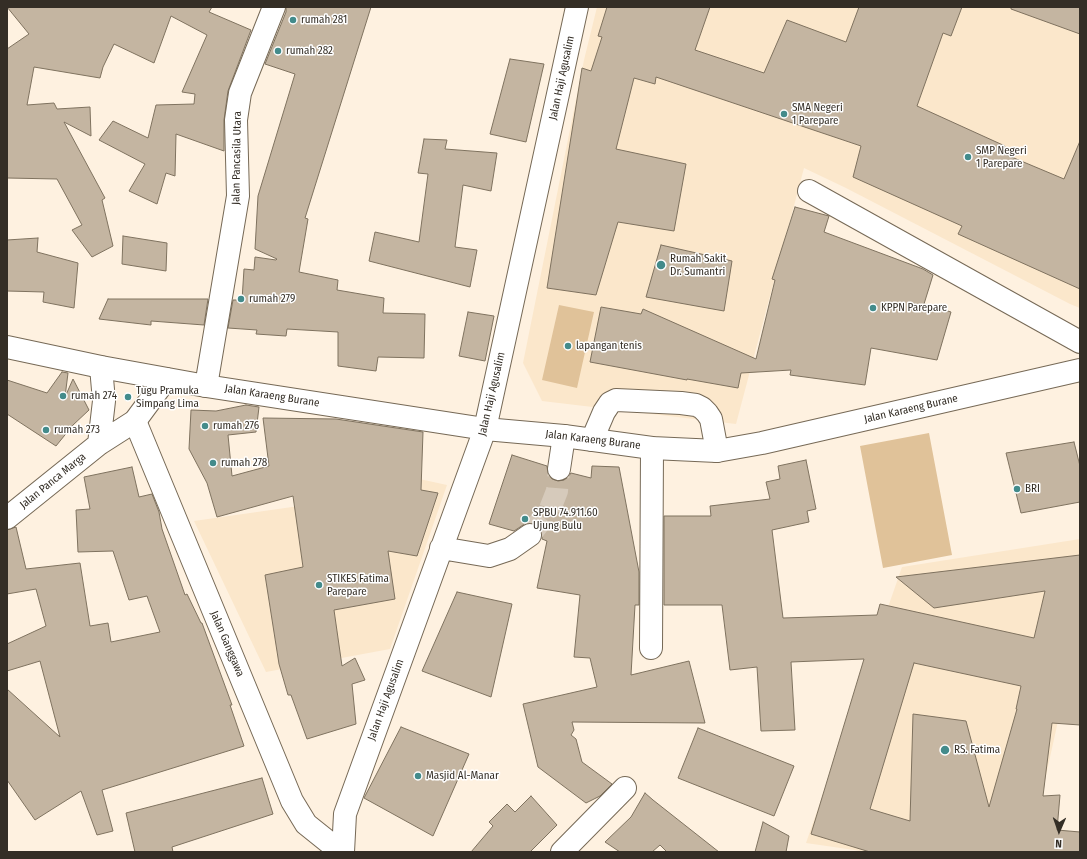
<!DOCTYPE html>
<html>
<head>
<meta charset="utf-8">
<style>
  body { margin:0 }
  #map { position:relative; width:1087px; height:859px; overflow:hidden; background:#fef1e0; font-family:"Fira Sans Condensed",sans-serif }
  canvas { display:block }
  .frame { position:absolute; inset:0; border:8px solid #342e26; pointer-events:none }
  .north { position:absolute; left:1039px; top:811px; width:40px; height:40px; -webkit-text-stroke:3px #fff; paint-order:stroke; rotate:182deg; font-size:11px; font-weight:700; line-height:16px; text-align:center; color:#342e26 }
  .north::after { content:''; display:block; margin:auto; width:14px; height:18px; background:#342e26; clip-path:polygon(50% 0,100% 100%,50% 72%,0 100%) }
</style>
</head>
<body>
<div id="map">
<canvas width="1087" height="859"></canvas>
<div class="frame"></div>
<div class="north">N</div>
</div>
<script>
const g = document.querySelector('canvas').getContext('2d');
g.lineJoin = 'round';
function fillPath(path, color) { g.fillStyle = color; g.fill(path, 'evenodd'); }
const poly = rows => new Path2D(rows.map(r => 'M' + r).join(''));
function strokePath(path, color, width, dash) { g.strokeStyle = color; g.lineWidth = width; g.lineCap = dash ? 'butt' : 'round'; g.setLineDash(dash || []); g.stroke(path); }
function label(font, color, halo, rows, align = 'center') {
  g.font = font + ' "Fira Sans Condensed",sans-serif'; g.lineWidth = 3; g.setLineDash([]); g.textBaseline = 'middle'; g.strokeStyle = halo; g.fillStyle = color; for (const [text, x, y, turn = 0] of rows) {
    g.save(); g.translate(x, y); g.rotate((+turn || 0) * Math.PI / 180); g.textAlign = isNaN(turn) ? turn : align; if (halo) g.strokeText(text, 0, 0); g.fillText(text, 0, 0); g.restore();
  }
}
const built = poly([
  [597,7,1080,7,1080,308,1070,304,846,188,804,168,736,424,542,401,523,363,584,60],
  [378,470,447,485,390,649,266,672,194,521,376,495],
  [1080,539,1080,572,1072,658,1029,852,868,852,806,843,902,567]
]);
const green = poly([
  [559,305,594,312,577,388,542,380],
  [929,433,952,555,883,568,860,446]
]);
const building = poly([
  [7,7,212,7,209,12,251,30,228,91,224,120,224,151,176,134,175,176,166,173,157,204,129,191,145,164,99,140,113,121,148,138,156,105,194,104,195,94,182,92,207,35,171,16,154,63,114,44,103,67,100,78,34,67,27,105,54,103,57,109,90,107,91,136,64,122,105,198,102,200,113,246,92,257,72,230,82,225,57,179,7,178,7,49,29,34,7,7],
  [286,7,371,7,305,218,308,219,299,272,338,280,337,290,384,298,383,313,425,314,424,358,378,357,376,371,338,366,338,332,287,329,286,336,256,334,257,330,228,328,233,300,242,300,244,269,254,270,255,257,276,260,277,259,255,249,258,196,295,74,265,64,286,12,286,7],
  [607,7,710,7,695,50,764,73,787,20,846,42,859,7,962,7,951,36,943,33,917,106,1005,146,1002,153,1064,179,1080,141,1080,289,958,234,962,226,853,177,861,146,656,77,655,84,634,78,616,149,686,164,674,231,618,222,596,295,547,288,582,68,591,71,602,37,598,36,607,7],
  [1011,7,1080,7,1080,34,1011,9,1011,7],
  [510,59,544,64,526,142,490,134,510,59],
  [424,139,447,140,445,149,497,153,491,191,463,185,455,247,477,250,470,287,369,261,375,232,419,242,428,174,418,173,424,139],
  [795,207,829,216,824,232,923,269,933,275,924,304,951,312,937,360,871,348,865,385,790,375,791,370,741,373,738,388,687,379,687,380,590,362,601,307,641,314,643,309,756,359,775,280,772,279,795,207],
  [123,236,167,243,166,271,122,264,123,236],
  [38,238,37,252,78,263,74,308,43,302,44,292,7,291,7,240,38,238],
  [661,245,732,261,724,311,646,297,661,245],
  [108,299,208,299,204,325,151,321,151,325,99,319,108,299],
  [468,312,494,316,485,361,459,356,468,312],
  [62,372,68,373,65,397,73,379,89,410,73,425,56,446,7,414,7,380,47,393,62,372],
  [246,405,259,407,256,432,228,435,232,476,269,466,263,418,336,419,423,432,421,490,438,493,417,556,388,551,395,599,334,610,342,666,355,658,365,680,352,684,356,724,307,739,291,695,288,695,279,664,265,575,303,567,293,496,217,517,207,483,189,449,191,410,216,411,246,405],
  [1074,442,1080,466,1080,502,1021,513,1006,453,1074,442],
  [512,455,547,466,548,474,552,479,558,481,564,480,568,477,571,473,591,478,592,466,619,467,639,572,639,605,635,605,631,675,689,661,705,723,572,722,574,730,571,735,576,739,582,762,612,784,600,796,586,803,538,767,523,704,597,687,590,658,574,657,580,595,537,588,547,541,542,539,542,534,540,528,536,524,529,523,523,525,514,531,489,524,512,455],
  [806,460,816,509,807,511,809,522,772,530,783,618,877,615,880,604,1034,638,1045,591,934,608,896,577,1080,555,1080,725,1052,723,1043,796,1060,795,1057,830,1080,832,1080,852,870,852,811,834,864,659,791,662,795,730,761,731,757,667,730,670,722,605,664,605,664,516,711,516,710,506,770,499,766,482,780,479,778,466,806,460],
  [914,663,1021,686,1016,709,1017,709,989,807,966,721,913,714,910,821,870,809,914,663],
  [132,467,139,497,152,494,159,512,162,529,185,595,187,594,201,623,202,623,232,705,230,705,244,746,102,790,113,831,97,835,81,791,35,820,7,780,7,689,60,737,40,661,7,671,7,644,46,626,36,589,7,594,7,530,16,527,26,569,80,563,90,626,108,623,111,642,160,632,147,596,129,600,113,551,78,552,76,510,90,509,84,477,132,467],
  [457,592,512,604,491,697,422,671,457,592],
  [401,727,469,754,433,836,364,798,401,727],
  [698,728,794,766,774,816,678,778,698,728],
  [262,778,273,814,172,847,173,852,135,852,126,813,262,778],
  [645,793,653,800,719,852,667,852,660,845,652,852,620,852,605,842,631,817,645,793],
  [531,796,557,825,530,852,471,852,493,826,489,822,507,804,515,812,531,796],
  [763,822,789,836,786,852,755,852,763,822]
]);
const minorTunnel = poly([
  [530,535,550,509,557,491,559,469]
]);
const minor = poly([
  [809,191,1080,342],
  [206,386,238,196,236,120,240,93,274,7],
  [135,421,292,801,306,824,341,852],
  [592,440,604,412,610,403,616,400,681,403,696,405,702,408,707,413,711,419,717,451],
  [559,469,564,436],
  [441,548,489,556,510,549,530,535],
  [651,648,652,448],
  [343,852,345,814,485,429,577,7],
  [562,852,625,788]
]);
const major = poly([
  [99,444,104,401,101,367],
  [7,518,99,444,135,421,166,379]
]);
const highway = poly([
  [7,347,101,367,206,386,485,429,564,436,652,448,717,451,762,443,1080,370]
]);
const markers = [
  [293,20,4,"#438b8b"],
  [278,51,4,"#438b8b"],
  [784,114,4,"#438b8b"],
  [968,157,4,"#438b8b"],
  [661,265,5,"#438b8b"],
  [241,299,4,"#438b8b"],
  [873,308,4,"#438b8b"],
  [568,346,4,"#438b8b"],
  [63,396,4,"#438b8b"],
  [128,397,4,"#438b8b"],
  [205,426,4,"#438b8b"],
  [46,430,4,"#438b8b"],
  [213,463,4,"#438b8b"],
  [1017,489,4,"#438b8b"],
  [525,519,4,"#438b8b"],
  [319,585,4,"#438b8b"],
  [945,750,5,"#438b8b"],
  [418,776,4,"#438b8b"]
];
const poiNames = [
  ["rumah 281",301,20],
  ["rumah 282",286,51],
  ["SMA Negeri",792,108],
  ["1 Parepare",792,121],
  ["SMP Negeri",976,151],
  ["1 Parepare",976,164],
  ["Rumah Sakit",670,259],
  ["Dr. Sumantri",670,272],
  ["rumah 279",249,299],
  ["KPPN Parepare",881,308],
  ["lapangan tenis",576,346],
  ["Tugu Pramuka",136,391],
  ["Simpang Lima",136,404],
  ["rumah 274",71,396],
  ["rumah 276",213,426],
  ["rumah 273",54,430],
  ["rumah 278",221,463],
  ["BRI",1025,489],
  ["SPBU 74.911.60",533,513],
  ["Ujung Bulu",533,526],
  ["STIKES Fatima",327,579],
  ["Parepare",327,592],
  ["RS. Fatima",954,750],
  ["Masjid Al-Manar",426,776]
];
const streetNames = [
  ["Jalan Haji Agusalim",562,78,-78],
  ["Jalan Pancasila Utara",237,158,-89],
  ["Jalan Haji Agusalim",492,394,-77],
  ["Jalan Karaeng Burane",272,396,9],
  ["Jalan Karaeng Burane",911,409,-13],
  ["Jalan Karaeng Burane",593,440,7],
  ["Jalan Panca Marga",53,481,-39],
  ["Jalan Ganggawa",227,644,67],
  ["Jalan Haji Agusalim",386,700,-70]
];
fillPath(built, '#fbe7cb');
fillPath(green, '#e0c299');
fillPath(building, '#c4b5a1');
strokePath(building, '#7f725f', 1);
strokePath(minorTunnel, '#d6cabb', 22, [22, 11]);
strokePath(minor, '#766956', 24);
strokePath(major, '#766956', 24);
strokePath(highway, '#766956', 24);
strokePath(minor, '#fff', 22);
strokePath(major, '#fff', 22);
strokePath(highway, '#fff', 22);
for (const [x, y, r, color] of markers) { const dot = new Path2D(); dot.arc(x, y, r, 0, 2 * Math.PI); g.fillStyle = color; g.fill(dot); strokePath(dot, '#fff', 1.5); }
label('11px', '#342e26', '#fff', poiNames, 'left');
label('11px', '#342e26', '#fff', streetNames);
</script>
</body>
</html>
